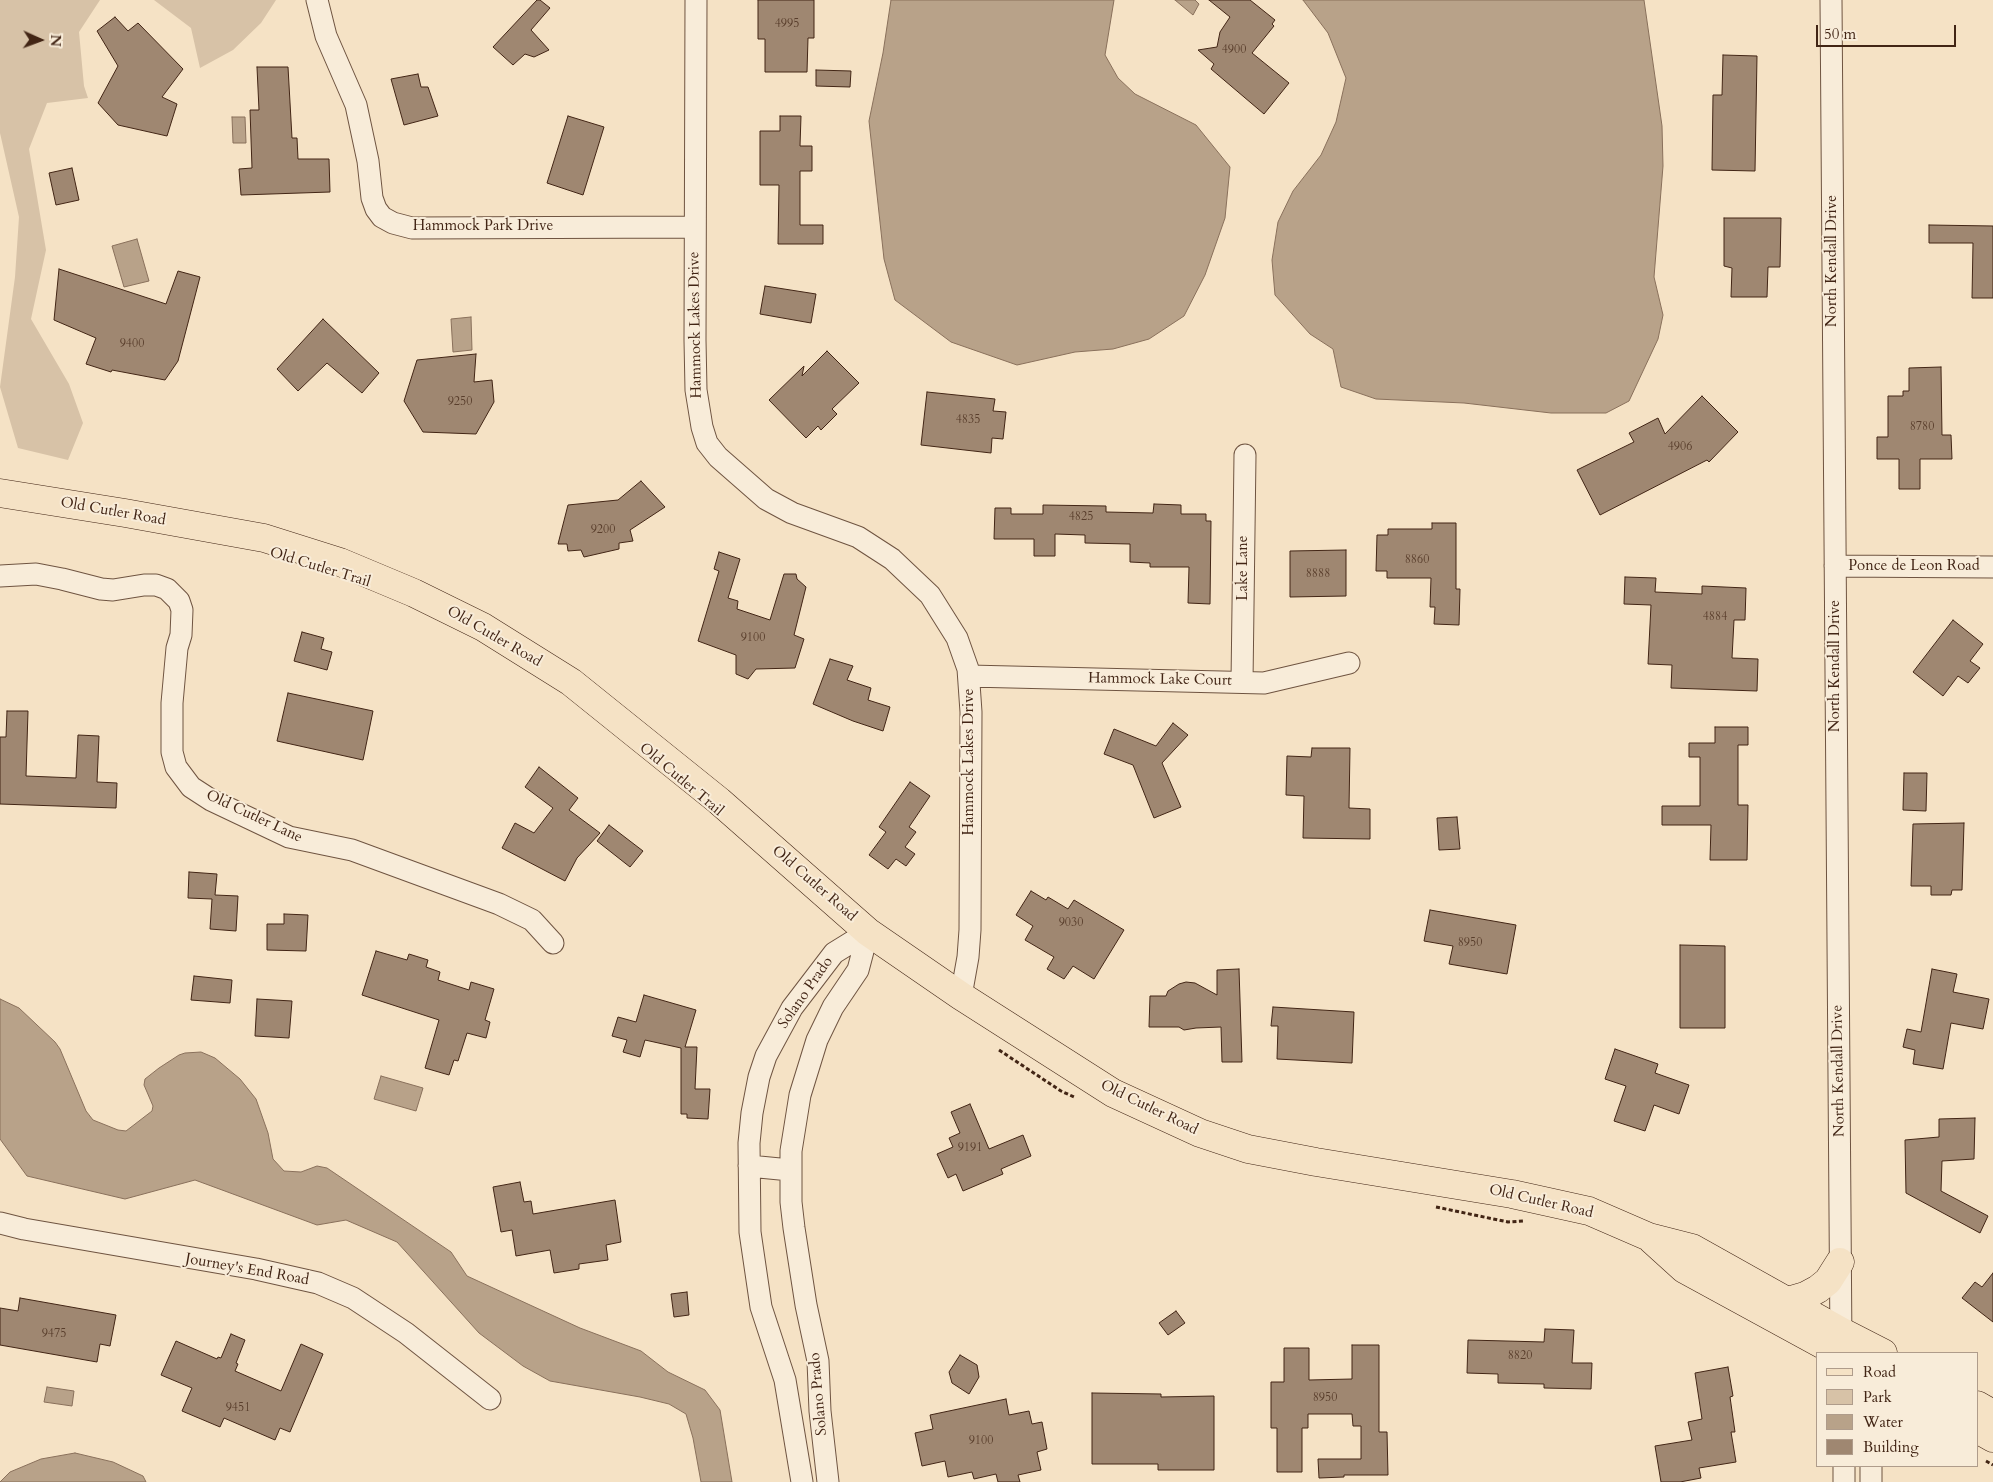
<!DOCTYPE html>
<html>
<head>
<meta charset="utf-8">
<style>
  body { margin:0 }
  #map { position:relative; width:1993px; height:1482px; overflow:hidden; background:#f5e2c5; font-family:Cardo,serif }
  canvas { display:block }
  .legend { position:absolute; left:1816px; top:1352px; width:162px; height:115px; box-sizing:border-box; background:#f8ecd9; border:1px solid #af9c8b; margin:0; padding:6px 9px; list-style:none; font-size:15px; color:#422515 }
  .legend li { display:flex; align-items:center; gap:10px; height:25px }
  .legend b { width:25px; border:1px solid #af9c8b }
  .north { position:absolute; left:15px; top:15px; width:50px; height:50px; -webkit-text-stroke:4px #f8ecd9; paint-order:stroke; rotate:92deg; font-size:14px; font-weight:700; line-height:20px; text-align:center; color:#422515 }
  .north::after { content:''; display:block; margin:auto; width:18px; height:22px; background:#422515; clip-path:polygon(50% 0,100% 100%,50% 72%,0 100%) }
  .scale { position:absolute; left:1816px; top:25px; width:140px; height:22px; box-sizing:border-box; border:2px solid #422515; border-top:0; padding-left:6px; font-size:15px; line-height:18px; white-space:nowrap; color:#422515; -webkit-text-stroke:4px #f8ecd9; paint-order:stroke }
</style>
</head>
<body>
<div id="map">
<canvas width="1993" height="1482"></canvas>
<ul class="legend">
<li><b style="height:6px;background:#f5e2c5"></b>Road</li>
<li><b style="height:14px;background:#d7c2a7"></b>Park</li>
<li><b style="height:14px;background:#b8a289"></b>Water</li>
<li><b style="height:14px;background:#9f8771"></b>Building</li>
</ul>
<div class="north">N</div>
<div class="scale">50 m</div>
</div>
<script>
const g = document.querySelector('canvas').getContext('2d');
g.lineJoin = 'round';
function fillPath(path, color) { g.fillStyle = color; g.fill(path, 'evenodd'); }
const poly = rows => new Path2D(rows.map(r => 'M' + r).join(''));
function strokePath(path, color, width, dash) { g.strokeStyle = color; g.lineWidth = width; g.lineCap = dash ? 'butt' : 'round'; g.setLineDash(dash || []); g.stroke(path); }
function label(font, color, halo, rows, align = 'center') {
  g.font = font + ' Cardo,serif'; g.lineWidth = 4; g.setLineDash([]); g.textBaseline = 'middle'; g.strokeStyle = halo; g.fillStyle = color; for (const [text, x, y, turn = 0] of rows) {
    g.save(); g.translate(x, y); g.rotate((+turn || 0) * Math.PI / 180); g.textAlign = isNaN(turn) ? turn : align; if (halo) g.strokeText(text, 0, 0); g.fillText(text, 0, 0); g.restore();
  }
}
const green = poly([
  [0,0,105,0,100,0,79,32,84,86,88,98,47,103,29,149,46,250,31,319,69,384,83,423,68,460,18,448,0,387,15,277,19,217,0,133],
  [154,0,276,0,261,23,233,50,200,68,191,28]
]);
const water = poly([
  [891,0,1114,0,1105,55,1118,78,1135,94,1196,125,1230,167,1225,218,1205,275,1184,316,1149,339,1113,349,1075,352,1017,365,951,342,895,300,884,259,869,121,883,53,891,0],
  [1175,0,1195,0,1199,4,1193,15,1175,0],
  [1303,0,1644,0,1662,126,1663,166,1654,277,1663,315,1658,339,1629,401,1606,413,1551,413,1464,403,1376,399,1341,387,1333,349,1310,334,1275,295,1272,260,1278,222,1293,191,1321,155,1336,122,1346,78,1328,33,1303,0],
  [232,117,245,117,246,143,233,143,232,117],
  [137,239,149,281,124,287,112,246,137,239],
  [471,317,472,350,453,352,451,319,471,317],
  [0,999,19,1008,55,1042,60,1049,86,1111,93,1120,118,1130,126,1131,152,1111,153,1106,144,1085,145,1079,159,1068,179,1055,185,1053,201,1052,215,1058,240,1079,256,1099,268,1133,273,1159,284,1171,301,1172,317,1166,327,1168,451,1252,467,1276,580,1328,641,1351,668,1372,705,1390,720,1410,732,1482,701,1482,693,1438,686,1414,669,1404,640,1397,550,1381,523,1366,479,1333,397,1242,346,1220,317,1225,195,1180,125,1199,27,1176,0,1139,0,999],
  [381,1076,423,1088,416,1111,374,1099,381,1076],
  [47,1387,74,1391,72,1406,44,1402,47,1387],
  [75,1453,113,1462,143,1476,146,1482,0,1482,10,1472,41,1459,75,1453]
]);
const building = poly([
  [537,0,540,0,550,8,531,30,549,50,534,57,525,54,513,65,493,47,537,0],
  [758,0,814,0,814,38,808,38,807,72,765,72,765,39,758,39,758,0],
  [1209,0,1250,0,1275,20,1272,24,1274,26,1252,53,1289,83,1264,114,1211,69,1214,64,1198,50,1217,47,1220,32,1230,17,1209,0],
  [115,17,128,31,138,23,183,69,162,97,177,104,167,136,118,125,98,103,118,66,97,31,115,17],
  [1723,55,1757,56,1755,171,1712,170,1713,95,1722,95,1723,55],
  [257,67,288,67,292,138,297,138,298,159,329,159,330,192,241,195,239,169,252,168,250,110,259,110,257,67],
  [816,70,851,71,850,87,816,86,816,70],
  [418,74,421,87,428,87,438,116,404,125,391,79,418,74],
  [568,116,604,127,583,195,547,183,568,116],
  [780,116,801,116,800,146,812,146,812,171,800,171,800,225,823,225,823,244,778,244,779,185,760,185,760,131,780,131,780,116],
  [72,168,79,200,56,205,49,173,72,168],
  [1724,218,1781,218,1780,267,1768,267,1767,297,1731,297,1732,268,1724,266,1724,218],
  [1929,225,1993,226,1993,298,1972,298,1973,243,1929,243,1929,225],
  [59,269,166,304,178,271,200,277,178,361,165,380,112,370,111,372,86,364,96,338,54,320,59,269],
  [765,286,816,294,811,323,760,314,765,286],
  [323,319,379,373,362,393,327,363,298,391,277,369,323,319],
  [827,351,859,383,832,409,837,414,821,430,818,426,806,438,769,400,804,366,802,376,827,351],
  [476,354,474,382,492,380,494,402,476,434,423,432,404,401,417,360,476,354],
  [1941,367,1942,435,1951,435,1952,459,1920,459,1920,489,1899,489,1899,459,1877,459,1877,437,1888,437,1888,396,1903,396,1903,391,1909,391,1909,368,1941,367],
  [927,392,995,399,993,411,1006,412,1003,439,992,438,991,453,921,445,927,392],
  [1702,396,1738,432,1709,462,1707,460,1600,515,1577,470,1634,442,1629,433,1658,418,1665,434,1702,396],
  [641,481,665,507,630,530,633,541,619,543,619,549,584,557,581,550,568,551,567,544,558,544,568,505,618,500,641,481],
  [1154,504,1181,505,1181,514,1206,514,1206,521,1211,521,1210,604,1188,603,1189,567,1150,567,1150,563,1130,562,1130,544,1085,543,1085,535,1055,534,1055,556,1034,556,1034,539,994,539,995,508,1011,508,1011,514,1043,514,1043,505,1106,506,1106,512,1153,513,1154,504],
  [1432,523,1456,523,1456,589,1460,589,1459,625,1434,624,1435,607,1430,607,1431,578,1387,578,1387,571,1376,571,1377,535,1388,535,1388,529,1432,529,1432,523],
  [1346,550,1346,596,1290,597,1290,551,1346,550],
  [719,552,740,559,728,598,738,601,737,609,770,620,784,574,796,574,797,579,806,587,794,635,804,639,795,668,756,669,748,679,736,674,736,655,698,641,719,571,714,569,719,552],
  [1625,577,1656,578,1655,592,1702,594,1702,586,1746,588,1745,620,1734,620,1732,658,1758,659,1757,691,1671,688,1672,665,1648,664,1651,605,1624,604,1625,577],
  [1953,620,1983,644,1970,661,1980,668,1968,683,1958,676,1943,696,1913,672,1953,620],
  [302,632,324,638,321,649,332,652,327,670,294,661,302,632],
  [830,659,853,666,847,680,871,688,868,700,890,707,883,731,853,721,813,704,830,659],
  [288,693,373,711,363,760,277,741,288,693],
  [7,711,28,711,26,776,76,778,78,735,99,736,97,782,117,783,116,808,0,804,0,737,6,737,7,711],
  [1173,723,1188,735,1162,763,1181,807,1154,818,1133,765,1104,754,1114,729,1156,746,1173,723],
  [1715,727,1748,727,1748,745,1738,745,1738,805,1748,805,1747,860,1710,860,1711,825,1662,825,1662,806,1700,806,1700,757,1689,757,1689,743,1715,743,1715,727],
  [1312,748,1350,748,1349,808,1370,809,1370,839,1303,838,1304,796,1286,795,1287,756,1311,757,1312,748],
  [539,767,578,798,569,810,600,833,577,858,565,881,502,848,515,823,534,833,553,808,525,787,539,767],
  [1904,773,1927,773,1926,811,1903,810,1904,773],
  [910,782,930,796,909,827,916,832,905,847,915,854,906,866,896,859,888,869,869,855,886,832,879,827,910,782],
  [1457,817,1460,849,1439,850,1437,818,1457,817],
  [1964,823,1962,890,1952,890,1951,895,1931,895,1931,886,1911,886,1913,824,1964,823],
  [609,825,643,851,630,867,597,841,609,825],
  [189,872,217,874,215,895,238,896,236,931,210,929,212,899,188,898,189,872],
  [1031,891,1046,900,1048,897,1068,909,1074,900,1124,930,1094,979,1073,966,1064,979,1047,969,1054,957,1025,940,1033,926,1016,915,1031,891],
  [1430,910,1516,925,1507,974,1449,964,1453,946,1424,941,1430,910],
  [284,914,308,915,306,951,267,950,267,924,284,924,284,914],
  [1680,945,1725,946,1725,1028,1680,1028,1680,945],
  [376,951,407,960,409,954,428,960,426,967,440,972,438,980,469,990,471,982,494,989,485,1020,490,1022,486,1038,467,1033,458,1061,454,1060,449,1075,425,1068,439,1020,362,995,376,951],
  [1239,969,1242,1062,1222,1062,1221,1027,1196,1028,1184,1030,1179,1027,1149,1027,1150,996,1166,996,1168,991,1179,984,1186,982,1195,983,1217,995,1217,970,1239,969],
  [1932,969,1957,974,1953,992,1989,999,1983,1029,1951,1023,1943,1069,1913,1064,1915,1050,1903,1047,1907,1029,1921,1032,1932,969],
  [194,976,232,980,230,1003,191,1000,194,976],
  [644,995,696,1010,685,1047,697,1047,695,1089,710,1089,708,1119,687,1118,687,1114,681,1114,681,1048,645,1040,640,1057,623,1052,627,1040,612,1036,618,1017,636,1022,644,995],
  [257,999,292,1001,289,1038,255,1036,257,999],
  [1273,1007,1354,1012,1352,1063,1277,1059,1278,1026,1271,1026,1273,1007],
  [1615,1049,1658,1064,1655,1073,1689,1085,1679,1114,1654,1105,1645,1131,1614,1121,1626,1086,1605,1079,1615,1049],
  [970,1104,989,1149,1023,1135,1031,1156,1001,1169,1003,1174,963,1191,956,1174,948,1178,937,1154,953,1147,949,1138,960,1133,951,1112,970,1104],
  [1975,1118,1974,1159,1942,1161,1941,1191,1988,1216,1980,1233,1906,1193,1905,1140,1939,1137,1939,1119,1975,1118],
  [520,1182,524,1202,531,1201,533,1214,615,1200,621,1242,606,1245,608,1260,579,1264,579,1269,554,1273,550,1250,516,1256,512,1230,501,1232,493,1187,520,1182],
  [1993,1273,1993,1322,1962,1298,1975,1282,1982,1287,1993,1273],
  [687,1292,689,1315,674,1317,671,1294,687,1292],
  [20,1298,116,1315,110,1346,100,1344,97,1362,0,1345,0,1308,18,1311,20,1298],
  [1176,1311,1185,1323,1168,1335,1159,1323,1176,1311],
  [1545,1329,1574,1330,1572,1363,1592,1363,1591,1389,1544,1388,1544,1384,1498,1383,1498,1374,1467,1373,1468,1340,1544,1342,1545,1329],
  [231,1334,245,1340,236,1363,238,1364,235,1371,281,1391,301,1344,323,1354,290,1432,280,1428,275,1440,224,1418,220,1427,182,1411,192,1388,161,1375,176,1341,217,1359,218,1357,221,1358,231,1334],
  [1352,1345,1379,1345,1379,1432,1387,1432,1388,1475,1344,1475,1344,1477,1319,1478,1318,1459,1361,1459,1361,1426,1353,1426,1352,1414,1308,1414,1308,1428,1302,1428,1302,1472,1277,1472,1277,1428,1271,1428,1271,1382,1284,1382,1284,1348,1309,1348,1309,1380,1352,1379,1352,1345],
  [960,1355,977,1365,979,1377,969,1394,952,1383,949,1372,960,1355],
  [1728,1367,1733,1396,1730,1397,1735,1432,1731,1432,1736,1462,1699,1468,1701,1478,1680,1482,1661,1482,1655,1446,1692,1440,1688,1422,1702,1419,1695,1373,1728,1367],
  [1092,1393,1161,1394,1161,1397,1214,1396,1214,1470,1158,1470,1158,1464,1092,1464,1092,1393],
  [1006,1399,1009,1415,1029,1411,1032,1424,1042,1422,1047,1449,1037,1452,1041,1470,1018,1475,1020,1482,998,1482,996,1474,974,1479,972,1472,948,1477,945,1461,922,1466,915,1433,933,1429,930,1415,1006,1399]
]);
const path = poly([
  [999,1050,1061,1091,1074,1097],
  [1436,1207,1508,1222,1523,1221],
  [1986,1461,1993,1465]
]);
const minor = poly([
  [317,0,326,36,356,105,368,161,372,198,376,209,382,217,393,223,412,228,695,227],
  [696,0,695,340,696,390,702,427,707,443,718,457,766,499,792,513,858,537,892,559,930,595,957,638,968,669,971,712,970,930,968,957,961,996],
  [1831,0,1841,1345],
  [1835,566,1993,567],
  [0,576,36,574,62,579,101,589,113,590,144,585,156,585,167,589,179,601,182,610,181,635,177,648,172,703,172,752,176,767,191,787,211,800,289,837,352,850,499,904,532,920,553,943],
  [969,676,1264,683,1349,663],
  [1242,682,1245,455],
  [749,1166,790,1170],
  [0,1223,24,1229,256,1269,318,1283,353,1298,406,1333,490,1399],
  [1844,1466,1844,1482],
  [802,1482,785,1380,761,1307,750,1232,749,1143,752,1113,759,1077,766,1056,792,1008,834,953,868,932],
  [828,1482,820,1411,818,1361,806,1305,794,1228,791,1202,791,1151,800,1095,817,1040,833,1007,858,970,868,932],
  [1871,1482,1871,1466]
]);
const major = poly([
  [0,493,125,513,264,538,340,562,414,593,483,627,571,682,719,801,868,932,961,996,1113,1093,1200,1133,1248,1149,1316,1162,1512,1194,1589,1211,1649,1237,1692,1248,1842,1332,1883,1353],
  [1652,1240,1684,1269,1838,1353],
  [1788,1301,1805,1296,1818,1289,1828,1281,1840,1262],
  [1977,1405,1993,1414],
  [1977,1429,1993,1438]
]);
const numberNames = [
  ["4995",787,24],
  ["4900",1234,50],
  ["9400",132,344],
  ["9250",460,402],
  ["4835",968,420],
  ["8780",1922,427],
  ["4906",1680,447],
  ["4825",1081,517],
  ["9200",603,530],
  ["8860",1417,560],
  ["8888",1318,574],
  ["4884",1715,617],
  ["9100",753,638],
  ["9030",1071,923],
  ["8950",1470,943],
  ["9191",970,1148],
  ["9475",54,1334],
  ["8820",1520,1356],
  ["8950",1325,1398],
  ["9451",238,1408],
  ["9100",981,1441]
];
const streetNames = [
  ["Hammock Park Drive",483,227],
  ["North Kendall Drive",1833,261,-90],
  ["Hammock Lakes Drive",696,325,-91],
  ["Old Cutler Road",113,512,10],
  ["Ponce de Leon Road",1914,567],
  ["Old Cutler Trail",320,568,17],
  ["Lake Lane",1244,568,-90],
  ["Old Cutler Road",494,637,30],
  ["North Kendall Drive",1836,666,-90],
  ["Hammock Lake Court",1160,680,1],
  ["Hammock Lakes Drive",970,762,-90],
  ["Old Cutler Trail",681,780,40],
  ["Old Cutler Lane",254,817,25],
  ["Old Cutler Road",814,884,41],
  ["Solano Prado",806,993,-55],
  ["North Kendall Drive",1839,1071,-91],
  ["Old Cutler Road",1149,1108,26],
  ["Old Cutler Road",1541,1202,13],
  ["Journey's End Road",247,1270,10],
  ["Solano Prado",819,1394,-95]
];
fillPath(green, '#d7c2a7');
fillPath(water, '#b8a289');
strokePath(water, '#89705b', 1);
fillPath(building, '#9f8771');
strokePath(building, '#422515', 1);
strokePath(minor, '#6f5441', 23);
strokePath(major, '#422515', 29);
strokePath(path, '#422515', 3, [4, 2.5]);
strokePath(minor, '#f8ecd9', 21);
strokePath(major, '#f5e2c5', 28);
label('12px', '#593e2c', null, numberNames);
label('15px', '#422515', '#f8ecd9', streetNames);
</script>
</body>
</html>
